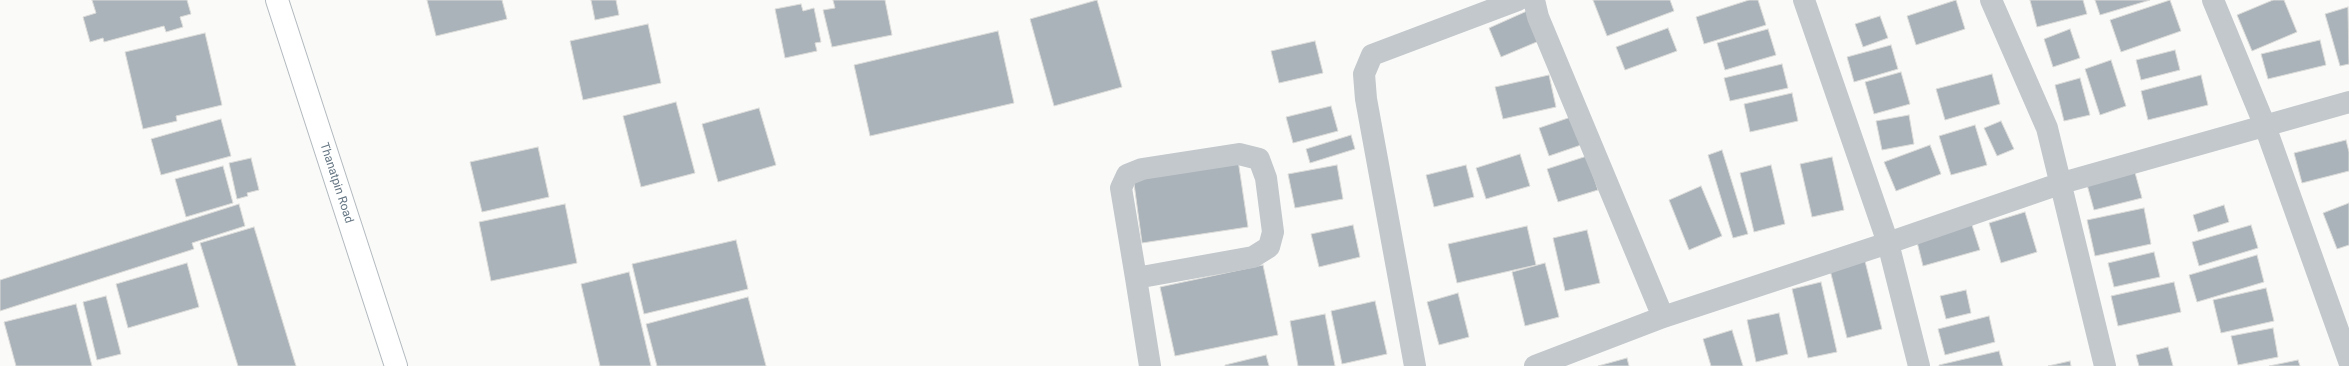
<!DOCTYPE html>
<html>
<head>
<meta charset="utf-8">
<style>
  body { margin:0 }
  canvas { display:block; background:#fafaf8 }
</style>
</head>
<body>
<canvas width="2349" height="366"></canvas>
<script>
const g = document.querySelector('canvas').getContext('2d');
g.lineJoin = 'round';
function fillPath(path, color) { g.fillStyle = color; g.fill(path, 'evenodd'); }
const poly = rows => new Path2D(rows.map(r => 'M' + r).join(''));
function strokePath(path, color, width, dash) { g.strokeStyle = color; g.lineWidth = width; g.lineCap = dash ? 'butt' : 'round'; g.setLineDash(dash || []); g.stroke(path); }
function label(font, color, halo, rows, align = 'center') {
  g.font = font + ' Roboto,sans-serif'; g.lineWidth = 4; g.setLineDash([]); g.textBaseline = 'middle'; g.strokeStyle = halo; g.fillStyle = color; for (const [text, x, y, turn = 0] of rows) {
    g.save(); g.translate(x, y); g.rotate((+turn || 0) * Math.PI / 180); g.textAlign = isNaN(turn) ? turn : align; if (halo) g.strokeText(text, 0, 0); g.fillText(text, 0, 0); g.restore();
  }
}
const building = poly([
  [92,0,187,0,191,14,180,17,183,27,166,32,164,26,104,42,103,38,90,42,83,17,96,13,92,0],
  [427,0,502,0,507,19,436,36,427,0],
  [591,0,616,0,619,15,595,20,591,0],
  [833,0,885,0,892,35,832,47,823,10,835,8,833,0],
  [1097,0,1122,87,1054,106,1030,19,1097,0],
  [1593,0,1670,0,1674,11,1607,36,1593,0],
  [1749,0,1758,0,1766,25,1704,44,1696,17,1749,0],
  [1956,0,1965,29,1916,45,1907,16,1956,0],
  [2030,0,2083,0,2087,14,2037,27,2030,0],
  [2095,0,2150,0,2100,15,2095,0],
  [2170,0,2181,31,2121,52,2110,20,2170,0],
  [2273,0,2284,0,2297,32,2252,51,2237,15,2273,0],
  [801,4,803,11,814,8,821,42,815,43,817,51,785,58,775,9,801,4],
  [2348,7,2349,64,2340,66,2325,14,2348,7],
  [1527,11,1539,41,1501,57,1489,28,1527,11],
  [1880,16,1888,38,1863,47,1855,24,1880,16],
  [648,24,661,83,583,100,570,41,648,24],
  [1668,28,1677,51,1625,70,1616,47,1668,28],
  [1768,29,1776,55,1725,70,1717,43,1768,29],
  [2070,29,2080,58,2053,67,2044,39,2070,29],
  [998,31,1014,103,870,136,854,65,998,31],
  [205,33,222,105,176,116,177,121,143,129,125,52,205,33],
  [2320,40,2326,65,2268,79,2261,54,2320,40],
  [1315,41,1323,73,1279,83,1271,51,1315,41],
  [1891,45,1898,69,1854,82,1847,57,1891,45],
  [2175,50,2180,70,2141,80,2136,60,2175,50],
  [2111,60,2126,106,2100,115,2085,69,2111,60],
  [1782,64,1788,88,1730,101,1724,78,1782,64],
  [1901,72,1910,104,1874,114,1865,82,1901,72],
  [1992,74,2000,104,1945,120,1936,89,1992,74],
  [1549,75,1556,107,1503,119,1495,87,1549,75],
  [2201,75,2208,105,2148,120,2141,91,2201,75],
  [2080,78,2090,115,2064,121,2055,85,2080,78],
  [1792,93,1798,121,1750,132,1744,104,1792,93],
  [676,102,695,173,641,187,623,116,676,102],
  [1331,106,1338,131,1293,143,1286,117,1331,106],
  [759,108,776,165,718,182,702,124,759,108],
  [1909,115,1914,144,1882,150,1876,121,1909,115],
  [1571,117,1581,145,1549,156,1539,128,1571,117],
  [221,119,231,156,161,175,151,139,221,119],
  [2001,121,2014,149,1997,156,1984,128,2001,121],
  [1975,125,1987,165,1951,175,1939,136,1975,125],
  [1351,135,1355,149,1310,163,1306,149,1351,135],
  [2346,140,2349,152,2349,171,2302,183,2294,153,2346,140],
  [1930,145,1941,174,1896,191,1884,162,1930,145],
  [538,147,549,197,482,212,470,162,538,147],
  [1722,150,1748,234,1733,238,1708,155,1722,150],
  [1520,154,1530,186,1486,199,1476,168,1520,154],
  [1587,156,1598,190,1558,202,1547,169,1587,156],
  [1832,157,1844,210,1812,217,1800,164,1832,157],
  [251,158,259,190,247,193,248,196,237,199,229,163,251,158],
  [1238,160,1248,227,1142,243,1133,176,1238,160],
  [1337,165,1343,199,1295,208,1288,174,1337,165],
  [1466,165,1474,197,1434,207,1426,175,1466,165],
  [1771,165,1785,224,1754,232,1740,173,1771,165],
  [223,166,233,203,186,217,175,179,223,166],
  [2134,169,2142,198,2094,210,2086,181,2134,169],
  [1701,186,1722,236,1689,250,1669,200,1701,186],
  [2349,203,2349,245,2337,249,2323,213,2349,203],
  [239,204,245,226,192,243,194,249,0,311,0,280,239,204],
  [565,204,577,263,491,281,479,222,565,204],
  [2224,205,2229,222,2198,232,2193,215,2224,205],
  [2144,208,2151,244,2095,256,2087,220,2144,208],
  [2025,212,2037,252,2001,263,1989,223,2025,212],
  [1971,222,1980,250,1923,266,1916,238,1971,222],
  [1353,225,1360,257,1319,267,1311,234,1353,225],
  [2251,225,2258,248,2199,266,2192,242,2251,225],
  [1527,226,1536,265,1457,283,1448,244,1527,226],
  [254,227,296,366,238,366,200,243,254,227],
  [1587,230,1600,283,1565,291,1553,238,1587,230],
  [736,240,748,289,644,314,632,264,736,240],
  [2154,252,2160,277,2114,287,2108,263,2154,252],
  [2257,255,2264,282,2197,302,2189,275,2257,255],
  [1865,261,1882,329,1847,338,1830,270,1865,261],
  [187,263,199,307,128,328,116,284,187,263],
  [1545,263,1559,317,1525,326,1512,272,1545,263],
  [1263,265,1278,335,1175,356,1160,287,1263,265],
  [629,272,651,366,600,366,581,284,629,272],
  [1821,282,1837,352,1808,358,1792,289,1821,282],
  [2174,282,2181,312,2118,326,2111,296,2174,282],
  [2266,288,2274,321,2221,333,2213,300,2266,288],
  [1966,290,1971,313,1946,319,1940,296,1966,290],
  [1458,293,1469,337,1439,345,1427,302,1458,293],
  [106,296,121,354,97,360,83,302,106,296],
  [748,297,766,366,657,366,646,324,748,297],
  [1375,301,1387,354,1342,364,1331,311,1375,301],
  [76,304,92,366,16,366,4,322,76,304],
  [1779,313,1788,354,1756,362,1747,320,1779,313],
  [1325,314,1335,366,1298,366,1290,321,1325,314],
  [1989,316,1995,342,1945,355,1938,329,1989,316],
  [2273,328,2278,357,2238,365,2231,336,2273,328],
  [1732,330,1743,366,1711,366,1703,339,1732,330],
  [2168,347,2173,366,2139,366,2136,355,2168,347],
  [1999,351,2003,366,1939,366,1939,365,1999,351],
  [1266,355,1269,366,1225,366,1225,365,1266,355],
  [1627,358,1629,366,1598,366,1627,358],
  [2298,360,2300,366,2269,366,2298,360],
  [2070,361,2071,366,2048,366,2070,361]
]);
const minor = poly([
  [1534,0,1538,17,1663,317],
  [1804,0,1888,243,1919,366],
  [1991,0,2047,128,2105,366],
  [2213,0,2265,126,2349,361],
  [1136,278,1253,257,1269,247,1273,232,1266,178,1259,159,1239,154,1142,169,1127,175,1121,188,1136,278,1150,366],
  [1415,366,1366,99,1364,74,1372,55,1518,0],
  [1535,366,1663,317,1888,243,2062,183,2349,102]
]);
const secondary = poly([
  [277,0,396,366]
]);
const streetNames = [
  ["Thanatpin Road",336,183,72]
];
fillPath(building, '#aab3b9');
strokePath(building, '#dcdcda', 1);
strokePath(secondary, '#b3babf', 24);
strokePath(minor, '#c3c8cc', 22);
strokePath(secondary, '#fff', 22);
label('12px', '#657683', '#fff', streetNames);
</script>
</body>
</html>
